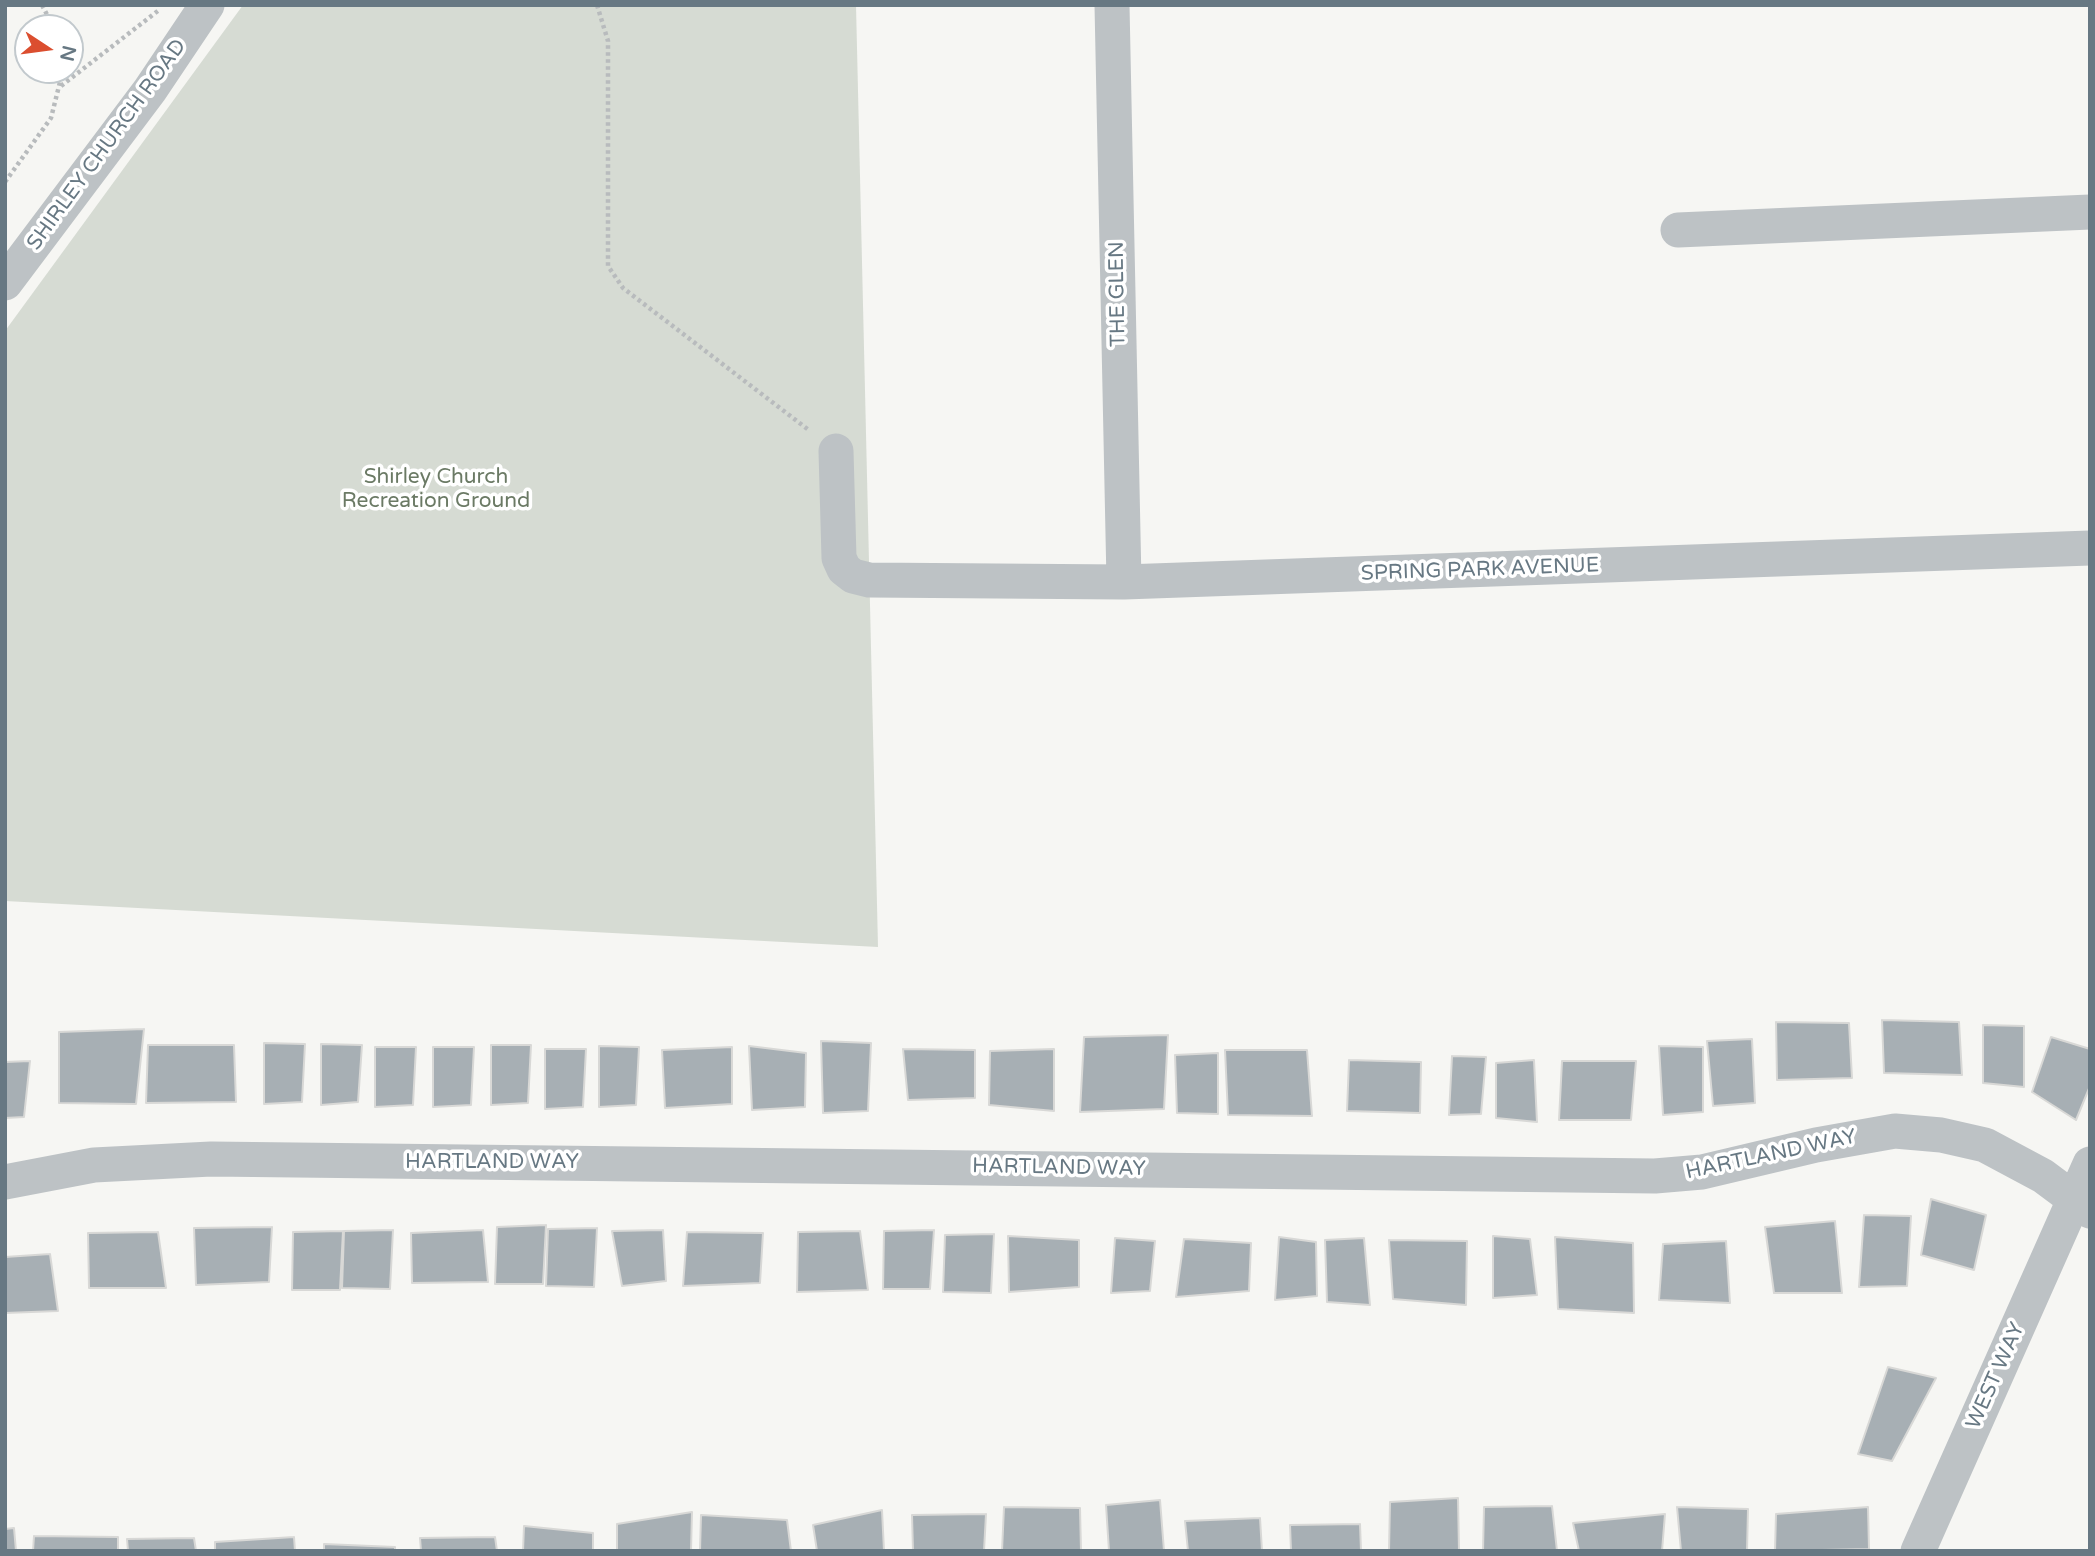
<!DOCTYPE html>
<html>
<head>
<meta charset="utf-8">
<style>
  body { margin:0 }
  #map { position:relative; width:2095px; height:1556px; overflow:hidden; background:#f6f6f3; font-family:"Varela Round",sans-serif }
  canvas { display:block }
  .frame { position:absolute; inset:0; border:7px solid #677883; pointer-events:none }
  .north { position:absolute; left:14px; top:14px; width:70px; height:70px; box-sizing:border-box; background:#fff; border:2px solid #c2c9cd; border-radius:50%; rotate:103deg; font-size:19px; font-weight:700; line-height:28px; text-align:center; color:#677883 }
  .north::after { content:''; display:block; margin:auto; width:24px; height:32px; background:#db4e2f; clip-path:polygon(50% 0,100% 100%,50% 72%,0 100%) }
</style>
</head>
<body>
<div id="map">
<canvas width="2095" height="1556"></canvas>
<div class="frame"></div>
<div class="north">N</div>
</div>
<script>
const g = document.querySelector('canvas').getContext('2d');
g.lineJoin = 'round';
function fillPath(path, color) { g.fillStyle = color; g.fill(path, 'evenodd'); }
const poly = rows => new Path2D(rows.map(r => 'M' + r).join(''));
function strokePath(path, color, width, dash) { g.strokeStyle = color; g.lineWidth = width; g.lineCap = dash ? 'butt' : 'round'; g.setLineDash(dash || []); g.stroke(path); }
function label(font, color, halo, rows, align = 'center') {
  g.font = font + ' "Varela Round",sans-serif'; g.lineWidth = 7; g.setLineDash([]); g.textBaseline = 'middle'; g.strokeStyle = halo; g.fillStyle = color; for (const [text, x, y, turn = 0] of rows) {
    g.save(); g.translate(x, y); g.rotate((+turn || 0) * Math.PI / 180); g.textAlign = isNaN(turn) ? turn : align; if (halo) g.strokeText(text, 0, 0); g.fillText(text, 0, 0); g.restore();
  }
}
const green = poly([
  [243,5,856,5,878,947,5,901,5,331]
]);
const building = poly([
  [1882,1020,1959,1022,1962,1075,1884,1073,1882,1020],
  [1776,1022,1849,1023,1852,1078,1777,1080,1776,1022],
  [1983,1025,2024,1026,2024,1087,1983,1083,1983,1025],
  [144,1029,136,1104,59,1103,59,1032,144,1029],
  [1168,1035,1164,1109,1080,1112,1084,1037,1168,1035],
  [2051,1037,2090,1049,2090,1086,2076,1120,2032,1092,2051,1037],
  [1752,1039,1755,1103,1713,1106,1707,1041,1752,1039],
  [821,1041,871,1043,868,1111,823,1113,821,1041],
  [264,1043,305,1044,302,1102,264,1104,264,1043],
  [321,1044,362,1045,358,1102,321,1105,321,1044],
  [148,1045,234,1045,236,1102,146,1103,148,1045],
  [491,1045,531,1045,528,1103,491,1105,491,1045],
  [599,1046,639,1047,636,1105,599,1107,599,1046],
  [749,1046,806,1053,805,1107,752,1110,749,1046],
  [1659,1046,1703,1047,1703,1112,1663,1115,1659,1046],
  [375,1047,416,1047,413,1105,375,1107,375,1047],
  [433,1047,474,1047,471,1105,433,1107,433,1047],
  [732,1047,732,1104,665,1108,662,1050,732,1047],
  [545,1049,586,1049,583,1107,545,1109,545,1049],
  [903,1049,975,1050,975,1098,908,1100,903,1049],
  [1054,1049,1054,1111,989,1105,990,1051,1054,1049],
  [1225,1050,1307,1050,1312,1116,1228,1115,1225,1050],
  [1218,1053,1218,1114,1177,1113,1175,1055,1218,1053],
  [1452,1056,1486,1057,1481,1114,1449,1115,1452,1056],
  [1349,1060,1421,1062,1420,1113,1347,1111,1349,1060],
  [1534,1060,1537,1122,1496,1118,1496,1063,1534,1060],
  [30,1061,24,1117,5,1118,5,1062,30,1061],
  [1562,1061,1636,1061,1631,1120,1559,1120,1562,1061],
  [1931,1199,1986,1215,1974,1270,1921,1255,1931,1199],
  [1864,1215,1911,1216,1907,1286,1859,1287,1864,1215],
  [1835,1221,1842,1293,1774,1293,1765,1227,1835,1221],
  [546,1225,543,1284,495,1284,497,1227,546,1225],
  [272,1227,269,1282,196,1285,194,1228,272,1227],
  [597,1228,594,1287,546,1286,548,1229,597,1228],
  [393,1230,390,1289,342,1288,344,1231,393,1230],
  [483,1230,488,1282,412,1283,411,1233,483,1230],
  [663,1230,666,1281,622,1286,612,1231,663,1230],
  [934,1230,930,1289,883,1289,884,1231,934,1230],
  [343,1231,340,1290,292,1290,293,1232,343,1231],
  [860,1231,868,1290,797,1292,798,1232,860,1231],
  [158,1232,166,1288,89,1288,88,1233,158,1232],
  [687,1232,763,1233,760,1283,683,1286,687,1232],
  [994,1234,991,1293,943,1292,945,1235,994,1234],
  [1008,1236,1079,1240,1079,1287,1009,1292,1008,1236],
  [1493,1236,1530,1239,1537,1295,1493,1298,1493,1236],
  [1279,1237,1316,1242,1317,1296,1275,1300,1279,1237],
  [1555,1237,1633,1243,1634,1313,1558,1309,1555,1237],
  [1115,1238,1155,1241,1150,1291,1111,1293,1115,1238],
  [1364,1238,1370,1305,1327,1302,1325,1240,1364,1238],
  [1184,1239,1251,1243,1249,1291,1176,1297,1184,1239],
  [1389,1240,1467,1241,1466,1305,1393,1299,1389,1240],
  [1726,1241,1730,1303,1659,1300,1663,1244,1726,1241],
  [50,1254,58,1311,5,1313,5,1257,50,1254],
  [1888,1367,1936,1378,1892,1461,1858,1454,1888,1367],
  [1458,1498,1459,1551,1389,1551,1390,1502,1458,1498],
  [1160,1500,1164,1551,1109,1551,1106,1505,1160,1500],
  [1552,1506,1557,1551,1483,1551,1484,1507,1552,1506],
  [1004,1507,1080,1508,1081,1551,1002,1551,1004,1507],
  [1677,1507,1748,1509,1747,1551,1681,1551,1677,1507],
  [1868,1507,1869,1549,1775,1551,1776,1514,1868,1507],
  [882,1510,884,1551,817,1551,813,1525,882,1510],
  [692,1512,691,1551,617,1551,617,1524,692,1512],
  [986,1514,984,1551,913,1551,912,1515,986,1514],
  [1665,1514,1662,1551,1579,1551,1573,1523,1665,1514],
  [701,1515,787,1520,791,1551,700,1551,701,1515],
  [1260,1518,1262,1551,1188,1551,1185,1521,1260,1518],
  [1360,1524,1361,1551,1291,1551,1290,1525,1360,1524],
  [524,1526,593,1533,593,1551,523,1551,524,1526],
  [14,1528,16,1551,5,1551,5,1529,14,1528],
  [34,1536,118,1537,118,1551,33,1551,34,1536],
  [294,1537,295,1551,215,1551,215,1542,294,1537],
  [495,1537,497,1551,421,1551,420,1538,495,1537],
  [194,1538,196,1551,128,1551,127,1539,194,1538],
  [324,1544,395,1547,395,1551,324,1551,324,1544]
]);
const path = poly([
  [42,5,54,28],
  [597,5,608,41,608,266,623,288,810,431],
  [61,86,159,10],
  [5,182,51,118,63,70]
]);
const minor = poly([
  [1112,5,1124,582],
  [1678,230,2090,212],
  [5,283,150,90,207,5],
  [836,451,839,558,844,569,853,576,869,580,1124,582,2090,548],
  [5,1182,94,1165,211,1159,1655,1176,1702,1172,1816,1145,1895,1131,1941,1135,1985,1145,2043,1176,2090,1211],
  [1918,1551,2090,1164]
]);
const streetNames = [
  ["SHIRLEY CHURCH ROAD",107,145,-54],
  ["THE GLEN",1118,294,-91],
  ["SPRING PARK AVENUE",1480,570,-2],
  ["HARTLAND WAY",1771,1155,-12],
  ["HARTLAND WAY",492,1162],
  ["HARTLAND WAY",1059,1168,1],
  ["WEST WAY",1996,1376,-66]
];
const parkNames = [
  ["Shirley Church",436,477],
  ["Recreation Ground",436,501]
];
fillPath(green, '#d6dbd3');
fillPath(building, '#a7afb4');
strokePath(building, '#d8d8d6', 2);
strokePath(path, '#b8bbbd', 4.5, [3.5, 3.5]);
strokePath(minor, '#bdc2c5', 35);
label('21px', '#677883', '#fff', streetNames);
label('21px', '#6b7a65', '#fff', parkNames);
</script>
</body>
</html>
